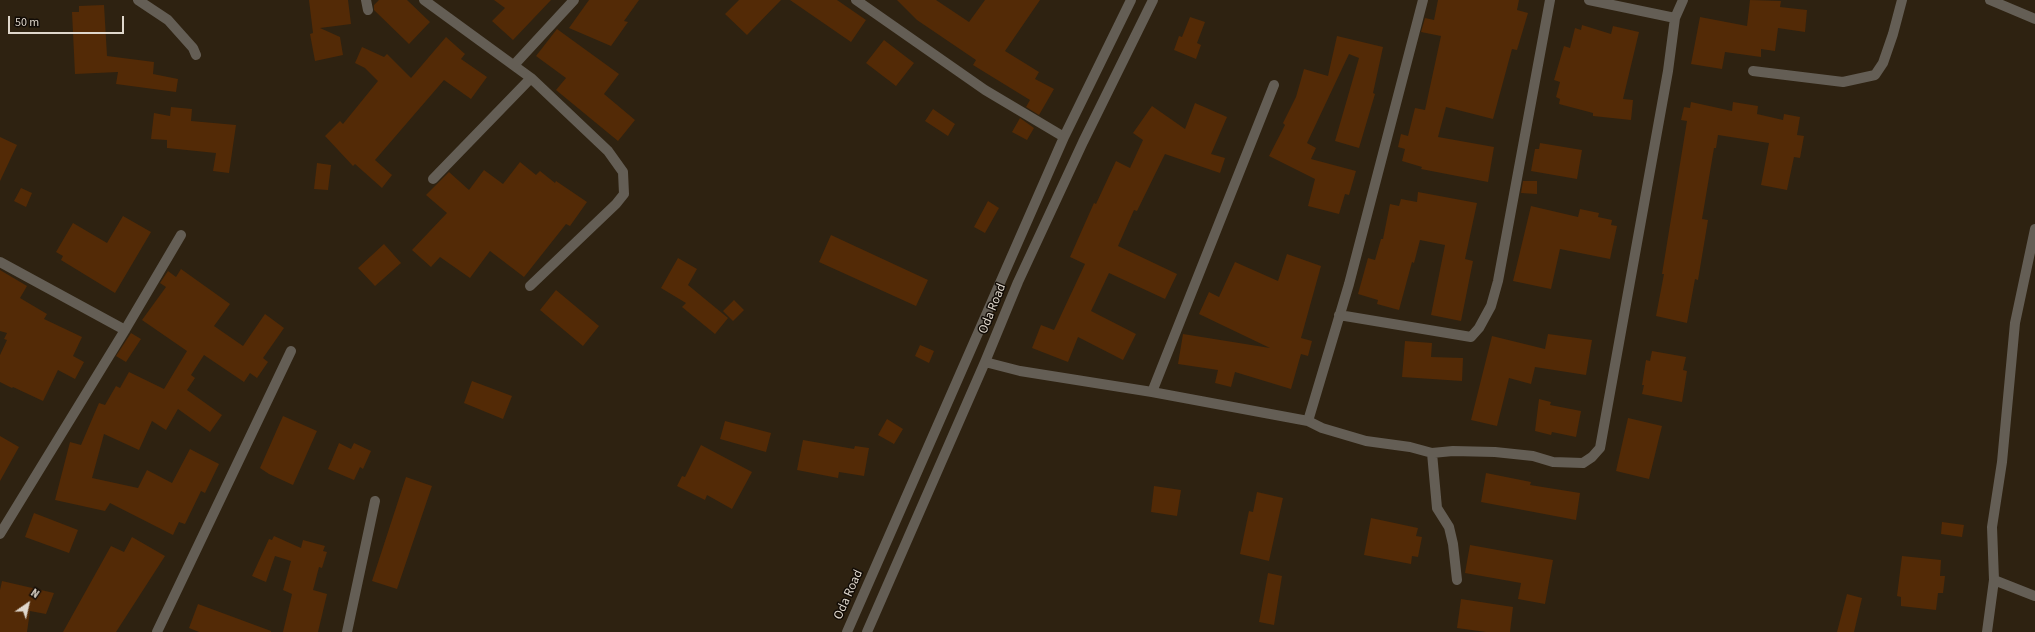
<!DOCTYPE html>
<html>
<head>
<meta charset="utf-8">
<style>
  body { margin:0 }
  #map { position:relative; width:2035px; height:632px; overflow:hidden; background:#2e2211; font-family:"Source Sans 3",sans-serif }
  canvas { display:block }
  .north { position:absolute; left:8px; top:584px; width:40px; height:40px; -webkit-text-stroke:3px #120c06; paint-order:stroke; rotate:34deg; font-size:11px; font-weight:700; line-height:16px; text-align:center; color:#dfd7cc }
  .north::after { content:''; display:block; margin:auto; width:14px; height:18px; background:#dfd7cc; clip-path:polygon(50% 0,100% 100%,50% 72%,0 100%) }
  .scale { position:absolute; left:8px; top:16px; width:116px; height:18px; box-sizing:border-box; border:2px solid #dfd7cc; border-top:0; padding-left:5px; font-size:12px; line-height:14px; white-space:nowrap; color:#dfd7cc; -webkit-text-stroke:3px #120c06; paint-order:stroke }
</style>
</head>
<body>
<div id="map">
<canvas width="2035" height="632"></canvas>
<div class="north">N</div>
<div class="scale">50 m</div>
</div>
<script>
const g = document.querySelector('canvas').getContext('2d');
g.lineJoin = 'round';
function fillPath(path, color) { g.fillStyle = color; g.fill(path, 'evenodd'); }
const poly = rows => new Path2D(rows.map(r => 'M' + r).join(''));
function strokePath(path, color, width, dash) { g.strokeStyle = color; g.lineWidth = width; g.lineCap = dash ? 'butt' : 'round'; g.setLineDash(dash || []); g.stroke(path); }
function label(font, color, halo, rows, align = 'center') {
  g.font = font + ' "Source Sans 3",sans-serif'; g.lineWidth = 3; g.setLineDash([]); g.textBaseline = 'middle'; g.strokeStyle = halo; g.fillStyle = color; for (const [text, x, y, turn = 0] of rows) {
    g.save(); g.translate(x, y); g.rotate((+turn || 0) * Math.PI / 180); g.textAlign = isNaN(turn) ? turn : align; if (halo) g.strokeText(text, 0, 0); g.fillText(text, 0, 0); g.restore();
  }
}
const building = poly([
  [309,0,348,0,351,24,320,28,340,37,343,55,315,61,310,34,313,33],
  [379,0,407,0,430,22,409,44,374,10,374,5],
  [494,0,551,0,513,40,492,21,505,8],
  [589,0,639,0,624,21,628,22,611,46,569,28],
  [739,0,781,0,747,35,725,14],
  [790,0,837,0,866,20,851,42],
  [897,0,936,0,969,22,985,0,1040,0,1005,51,1039,72,1035,79,1054,89,1039,115,1026,107,1030,100,973,65,976,60,917,20],
  [1438,0,1519,0,1517,10,1528,13,1517,50,1512,49,1493,119,1446,107,1438,137,1494,147,1488,182,1421,169,1422,167,1402,161,1405,149,1398,147,1401,134,1408,136,1415,108,1425,110,1441,36,1421,32,1425,18,1434,20],
  [1750,0,1781,1,1780,7,1807,10,1805,32,1778,28,1775,51,1761,49,1761,57,1725,52,1722,69,1691,64,1700,17,1747,26],
  [104,5,107,56,154,62,153,74,178,79,176,92,116,84,118,72,75,74,72,12,79,12,79,6],
  [1190,17,1205,22,1197,43,1201,45,1196,59,1174,50,1179,36,1182,37],
  [1582,25,1611,34,1613,26,1639,32,1623,99,1633,100,1631,120,1593,116,1593,113,1559,104,1560,99,1556,97,1560,82,1554,80,1564,46,1570,48,1575,28,1581,30],
  [557,29,619,74,604,94,635,120,618,141,556,90,566,78,536,56],
  [1337,36,1383,47,1373,93,1375,94,1359,148,1335,141,1359,58,1349,54,1307,143,1316,148,1311,159,1356,171,1349,195,1345,194,1339,214,1308,206,1315,179,1269,156,1285,125,1283,123,1296,97,1304,69,1328,76],
  [446,37,465,54,461,59,487,77,471,99,444,80,375,160,392,175,382,188,355,164,353,166,325,136,340,121,343,124,378,81,365,68,355,63,362,47,384,57,387,54,411,78],
  [884,40,914,63,896,86,866,63],
  [1691,102,1732,111,1733,102,1758,106,1757,114,1783,120,1784,114,1800,117,1797,135,1804,136,1800,158,1794,157,1787,190,1761,185,1769,143,1718,135,1716,148,1714,148,1702,219,1708,220,1698,280,1695,279,1687,323,1656,316,1664,274,1662,274,1687,121,1681,120,1684,107,1690,108],
  [1195,103,1227,117,1211,154,1225,158,1220,173,1165,154,1137,211,1134,210,1118,246,1177,274,1165,299,1109,273,1091,311,1136,334,1123,360,1078,337,1068,362,1032,348,1041,325,1054,330,1085,264,1070,257,1094,203,1096,204,1116,161,1130,168,1143,140,1133,133,1152,106,1185,129],
  [171,107,192,109,191,121,236,125,229,173,213,171,216,153,167,148,167,140,151,139,154,113,170,116],
  [933,109,955,124,948,136,925,121],
  [1020,118,1034,128,1027,140,1012,132],
  [0,137,17,145,0,181],
  [1540,143,1582,150,1577,179,1531,171,1535,149,1539,149],
  [520,162,536,175,540,171,555,183,556,181,587,202,570,226,566,224,524,277,490,251,470,278,440,257,431,267,412,250,447,213,426,195,449,172,469,190,484,170,503,184],
  [317,163,331,165,328,190,314,189],
  [1523,181,1537,181,1537,194,1521,193],
  [21,188,32,193,26,207,14,201],
  [1418,192,1477,203,1465,259,1473,261,1461,321,1431,315,1445,245,1420,240,1414,263,1412,262,1399,310,1377,304,1378,300,1358,294,1368,258,1375,260,1381,239,1383,239,1390,204,1399,206,1401,199,1417,202],
  [988,201,999,208,985,233,974,227],
  [1531,206,1578,217,1580,209,1599,213,1598,217,1612,220,1611,225,1617,226,1610,259,1560,249,1551,289,1513,281],
  [123,216,151,232,115,293,61,260,63,256,56,252,73,223,107,243],
  [831,235,928,280,916,306,819,262],
  [384,244,401,263,375,286,358,268],
  [1287,254,1321,266,1301,338,1312,341,1308,356,1301,354,1291,389,1235,372,1231,387,1215,383,1218,370,1178,364,1183,334,1270,348,1199,314,1209,292,1219,297,1235,262,1278,281],
  [678,258,697,269,688,285,728,318,715,334,682,307,686,303,661,288],
  [181,269,230,304,214,326,243,346,265,314,284,328,263,358,268,362,257,378,250,373,244,382,204,355,191,375,195,378,187,390,222,415,210,432,178,409,166,430,152,421,139,450,104,434,92,478,138,488,147,470,172,483,190,449,219,464,205,493,201,491,185,524,179,522,173,535,110,503,105,511,55,500,70,442,81,445,99,403,105,405,116,386,120,388,129,372,164,389,187,351,142,320,166,287,160,283,168,271,176,277],
  [0,270,27,286,20,298,47,314,44,319,82,337,73,356,84,362,75,379,58,370,43,401,13,387,12,388,0,382,0,355,7,340,4,339,7,333,0,331],
  [556,290,599,326,583,346,540,310],
  [734,300,744,310,733,321,723,311],
  [131,333,141,339,126,362,116,356],
  [1548,334,1592,340,1586,375,1535,367,1531,384,1509,378,1497,426,1471,420,1492,336,1545,349],
  [1405,341,1432,343,1431,357,1463,358,1462,381,1402,377],
  [920,345,934,351,929,363,915,356],
  [1652,351,1686,357,1683,370,1687,371,1682,402,1642,394,1644,385,1642,385,1646,360,1650,361],
  [472,381,512,396,503,419,464,403],
  [1539,399,1551,402,1550,405,1581,411,1576,437,1552,432,1551,435,1535,431],
  [283,416,317,431,293,485,269,474,260,468],
  [1628,418,1662,426,1649,479,1616,471],
  [887,419,903,429,894,444,878,435],
  [725,421,771,433,766,452,720,439],
  [0,436,19,447,0,481],
  [803,440,854,449,855,446,869,448,864,476,839,472,838,478,797,470],
  [339,443,351,449,354,443,371,451,363,469,360,467,354,480,328,469],
  [701,445,752,472,732,509,707,495,705,500,677,486,682,476,685,477],
  [1486,473,1531,482,1530,485,1580,493,1576,520,1481,502],
  [406,477,432,486,397,589,372,581],
  [1154,486,1181,490,1177,516,1151,512],
  [1257,492,1283,498,1269,561,1240,554,1249,511,1253,512],
  [34,513,78,530,69,553,25,537],
  [1371,518,1418,528,1416,536,1422,537,1418,557,1412,556,1411,564,1364,555],
  [1942,522,1964,525,1962,537,1941,534],
  [274,536,301,548,303,540,325,546,323,551,327,552,322,568,319,567,313,590,327,594,318,632,283,632,292,594,283,590,291,561,275,556,266,582,252,576,269,539,272,540],
  [132,537,165,556,116,632,63,632,111,546,124,552],
  [1470,545,1553,560,1545,604,1518,599,1521,583,1465,573],
  [1902,556,1941,560,1940,576,1945,576,1943,593,1938,593,1936,610,1901,606,1901,597,1897,596],
  [1268,573,1282,576,1274,625,1259,622],
  [2,581,54,593,46,614,30,611,27,632,0,632,0,590],
  [1847,594,1862,598,1854,632,1837,632],
  [1461,599,1513,607,1510,632,1486,632,1457,628],
  [198,604,271,631,271,632,199,632,189,628]
]);
const minor = poly([
  [138,0,168,20,193,48,196,55],
  [366,0,368,10],
  [424,0,531,78,608,151,623,172,624,194,616,204,530,286],
  [856,0,985,90,1064,137],
  [1589,0,1675,18],
  [1990,0,2035,19],
  [514,65,574,0],
  [1753,71,1843,82,1875,75,1883,63,1893,34,1902,0],
  [433,179,531,78],
  [2035,229,2015,323,2002,462,1992,527,1994,580,2035,596],
  [0,262,125,330],
  [1339,315,1471,337,1479,328,1491,306,1498,281,1550,0],
  [985,362,1020,371,1152,392,1308,421,1349,284,1423,0],
  [1152,392,1274,85],
  [1308,421,1322,428,1366,441,1410,447,1432,453,1453,451,1495,452,1533,456,1553,462,1583,463,1592,457,1600,448,1668,71,1675,18,1683,0],
  [1432,453,1437,508,1449,527,1453,544,1457,580],
  [0,534,125,330,181,235],
  [157,632,291,351],
  [347,632,375,501],
  [847,632,1064,137,1131,0],
  [867,632,985,362,1018,282,1083,142,1153,0],
  [1987,632,1994,580]
]);
const streetNames = [
  ["Oda Road",993,309,-68],
  ["Oda Road",849,595,-66]
];
fillPath(building, '#532a06');
strokePath(minor, '#645e55', 10);
label('13px', '#dfd7cc', '#120c06', streetNames);
</script>
</body>
</html>
